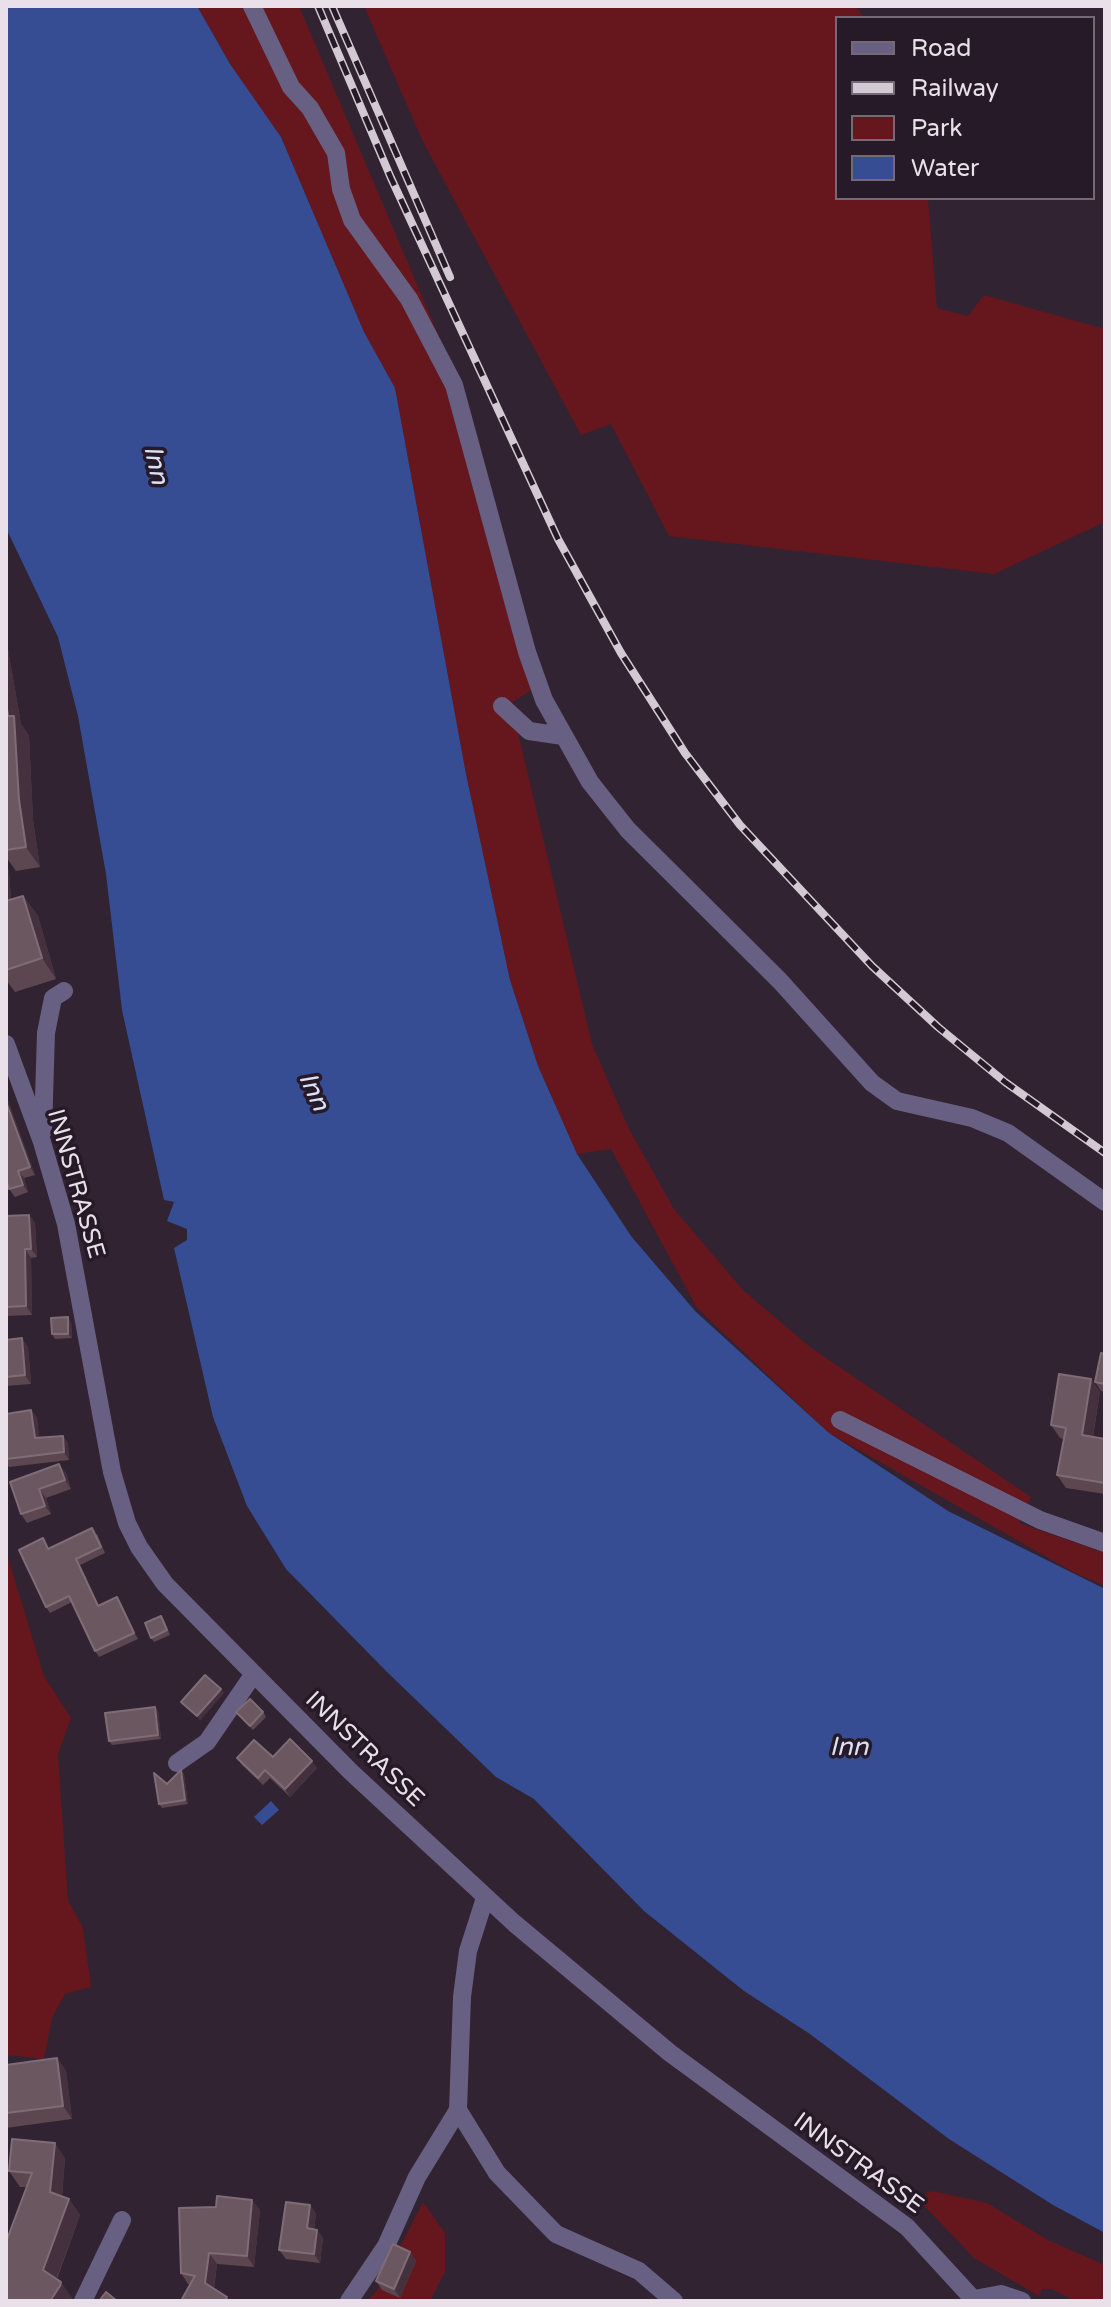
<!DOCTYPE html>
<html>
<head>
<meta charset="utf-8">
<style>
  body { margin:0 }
  #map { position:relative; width:1111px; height:2307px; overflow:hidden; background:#312332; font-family:"Varela Round",sans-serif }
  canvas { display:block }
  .frame { position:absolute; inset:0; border:8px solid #e9e0ea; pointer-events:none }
  .legend { position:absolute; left:835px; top:16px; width:260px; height:184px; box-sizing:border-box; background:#271a28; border:2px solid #756976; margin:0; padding:10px 14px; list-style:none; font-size:24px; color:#e9e0ea }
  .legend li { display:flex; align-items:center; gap:16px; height:40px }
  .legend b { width:40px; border:2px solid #756976 }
</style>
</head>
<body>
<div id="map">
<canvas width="1111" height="2307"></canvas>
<div class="frame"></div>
<ul class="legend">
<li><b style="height:10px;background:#686082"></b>Road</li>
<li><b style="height:10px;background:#d2c9d3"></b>Railway</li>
<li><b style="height:22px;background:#65171d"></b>Park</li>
<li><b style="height:22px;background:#364d93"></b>Water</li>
</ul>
</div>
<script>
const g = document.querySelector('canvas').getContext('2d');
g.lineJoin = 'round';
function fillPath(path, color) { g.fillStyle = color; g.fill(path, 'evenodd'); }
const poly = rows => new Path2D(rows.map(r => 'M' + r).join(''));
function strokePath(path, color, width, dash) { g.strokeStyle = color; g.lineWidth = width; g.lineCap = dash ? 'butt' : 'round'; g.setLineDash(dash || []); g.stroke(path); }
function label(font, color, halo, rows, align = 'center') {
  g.font = font + ' "Varela Round",sans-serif'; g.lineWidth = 7; g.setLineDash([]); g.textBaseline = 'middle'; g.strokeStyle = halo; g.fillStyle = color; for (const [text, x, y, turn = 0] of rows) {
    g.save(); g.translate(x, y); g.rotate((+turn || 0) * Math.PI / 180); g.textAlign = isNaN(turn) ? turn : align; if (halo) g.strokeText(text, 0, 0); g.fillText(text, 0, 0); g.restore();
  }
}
const green = poly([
  [197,6,299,6,463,393,533,689,511,703,592,1044,629,1129,674,1209,743,1290,810,1347,1031,1497,1019,1523,1105,1553,1105,1586,1075,1573,829,1433,697,1308,611,1149,577,1154,538,1066,510,980,466,774,395,388,364,332,281,137,230,64],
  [364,6,856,6,864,18,837,18,837,198,928,198,937,308,968,316,984,295,1105,329,1105,522,994,574,669,536,611,424,581,435,423,142],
  [6,1551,44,1676,71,1718,58,1754,68,1900,83,1928,91,1987,65,1994,52,2018,44,2059,6,2055],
  [933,2191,987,2203,1048,2240,1105,2265,1105,2301,1076,2301,1051,2289,1042,2289,1039,2296,974,2258,916,2197],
  [423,2202,445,2233,445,2272,430,2301,368,2301,379,2288]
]);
const water = poly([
  [6,6,197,6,230,64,281,137,364,332,395,388,466,774,510,980,538,1066,577,1154,631,1236,695,1311,829,1433,948,1511,1105,1589,1105,2233,1053,2205,949,2139,810,2034,744,1991,644,1911,534,1799,496,1777,386,1671,286,1569,247,1506,213,1417,174,1248,187,1240,187,1229,167,1221,174,1202,164,1200,122,1010,106,874,78,716,58,637,6,528],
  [271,1801,279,1810,262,1825,254,1817]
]);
const minor = poly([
  [252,6,291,87,310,108,336,153,341,189,352,220,409,299,454,385,527,652,544,700,590,782,628,830,780,981,872,1083,897,1101,972,1118,1008,1133,1105,1202],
  [502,706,529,731,563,736],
  [6,1044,42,1142,66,1224,112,1472,127,1523,139,1547,165,1584,351,1772,514,1923,670,2053,907,2227,975,2301],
  [43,1131,46,1033,53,998,64,991],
  [840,1420,1040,1520,1105,1543],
  [177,1763,207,1742,253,1675],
  [458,2110,497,2173,556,2234,639,2271,674,2301],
  [974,2299,1001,2294,1022,2301],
  [83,2301,122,2220],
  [349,2301,386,2246,417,2177,458,2110,462,1997,468,1951,485,1898]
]);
const rail = poly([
  [318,6,391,178,558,539,621,653,685,753,740,825,872,966,938,1027,1005,1082,1105,1153],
  [332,6,450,277]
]);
const wall = poly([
  [6,638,21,724,29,736,33,820,40,867,16,871,6,857],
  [6,865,9,872,11,899,23,896,38,916,56,979,15,992,6,980],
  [6,1095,35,1175,24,1178,28,1192,15,1197,9,1189,8,1184,6,1184],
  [29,1215,35,1223,37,1257,31,1258,32,1315,6,1316,6,1216],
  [71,1322,72,1338,55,1339,52,1334],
  [6,1340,28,1347,31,1384,6,1386],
  [1105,1354,1105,1392,1101,1391,1095,1382],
  [1091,1379,1100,1392,1093,1437,1105,1439,1105,1494,1066,1488,1057,1475,1064,1439,1060,1438,1051,1425],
  [31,1410,37,1418,39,1437,63,1436,68,1443,69,1460,9,1467,6,1462,6,1414],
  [66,1473,71,1489,46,1498,51,1514,27,1523,21,1514,10,1482],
  [97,1534,105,1553,80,1565,99,1606,121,1603,138,1639,99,1657,95,1651,72,1602,50,1613,46,1607,43,1538,49,1549],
  [164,1620,170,1635,154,1642,151,1638],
  [155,1707,158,1711,161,1739,112,1745,109,1741],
  [236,1712,263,1712,266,1717,253,1730],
  [273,1757,317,1768,290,1797,270,1778,263,1785,242,1765,237,1758],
  [181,1770,184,1774,188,1804,162,1808,159,1804,167,1784],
  [57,2058,66,2071,72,2119,6,2128,6,2065],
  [65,2158,62,2197,69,2199,80,2215,57,2279,72,2298,71,2301,6,2301,27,2187,20,2187,9,2171],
  [252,2200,260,2210,254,2267,217,2264,214,2289,227,2297,230,2301,183,2301,182,2299,191,2284,188,2284,181,2273,216,2207],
  [310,2205,316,2214,314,2229,317,2230,323,2238,320,2263,286,2259,279,2250],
  [410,2252,416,2261,400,2298,382,2290,376,2281]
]);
const shadedWall = poly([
  [6,638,21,724,29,736,33,820,40,867,26,847,19,800,6,702],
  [6,865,9,872,13,923,6,913],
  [23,896,38,916,56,979,42,958],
  [6,1095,35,1175,30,1167,6,1102],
  [18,1171,24,1178,28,1192,23,1185],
  [29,1215,35,1223,37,1257,31,1249],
  [25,1249,31,1258,32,1315,26,1306],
  [68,1317,71,1322,72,1338,68,1334],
  [22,1338,28,1347,31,1384,25,1375],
  [1091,1379,1100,1392,1091,1448,1082,1435],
  [31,1410,37,1418,40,1446,35,1438],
  [63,1436,68,1443,69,1460,64,1452],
  [59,1464,66,1473,71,1489,65,1480],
  [39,1489,46,1498,51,1514,45,1506],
  [76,1559,80,1565,102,1612,98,1606],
  [117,1597,121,1603,138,1639,134,1633],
  [221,1689,224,1693,200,1721,197,1716],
  [155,1707,158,1711,161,1739,158,1735],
  [312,1761,317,1768,290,1797,285,1789],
  [181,1770,184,1774,188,1804,185,1800],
  [57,2058,66,2071,72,2119,63,2106],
  [55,2143,65,2158,61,2208,50,2192],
  [69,2199,80,2215,54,2285,43,2270],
  [252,2200,260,2210,254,2267,247,2256],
  [310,2205,316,2214,313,2237,307,2228],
  [317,2230,323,2238,320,2263,314,2254],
  [410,2252,416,2261,400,2298,394,2289],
  [209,2253,217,2264,213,2294,205,2283],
  [61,2282,72,2298,71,2301,50,2301]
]);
const building = poly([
  [6,702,8,716,14,716,19,800,26,847,6,850,6,702],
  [23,896,42,958,6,970,6,901,23,896],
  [6,1102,30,1167,18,1171,23,1185,9,1189,6,1179,6,1102],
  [29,1215,31,1249,25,1249,26,1306,6,1307,6,1216,29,1215],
  [68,1317,68,1334,52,1334,51,1318,68,1317],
  [22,1338,25,1375,6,1377,6,1340,22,1338],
  [1101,1353,1105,1354,1105,1384,1095,1382,1101,1353],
  [1059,1374,1091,1379,1082,1435,1105,1439,1105,1483,1057,1475,1066,1428,1051,1425,1059,1374],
  [31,1410,35,1438,63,1436,64,1452,6,1459,6,1414,31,1410],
  [59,1464,65,1480,39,1489,45,1506,21,1514,10,1482,59,1464],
  [92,1528,101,1547,76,1559,98,1606,117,1597,134,1633,95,1651,69,1596,46,1607,19,1550,43,1538,48,1549,92,1528],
  [161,1616,167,1630,151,1638,145,1623,161,1616],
  [205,1675,221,1689,197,1716,181,1702,205,1675],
  [250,1699,263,1712,250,1726,236,1712,250,1699],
  [155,1707,158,1735,109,1741,105,1713,155,1707],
  [290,1739,312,1761,285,1789,265,1770,258,1778,237,1758,254,1740,273,1757,290,1739],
  [181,1770,185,1800,159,1804,154,1773,167,1784,181,1770],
  [57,2058,63,2106,6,2113,6,2065,57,2058],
  [12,2139,55,2143,50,2192,69,2199,43,2270,61,2282,60,2286,50,2301,6,2301,6,2242,32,2173,9,2171,12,2139],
  [217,2196,252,2200,247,2256,209,2253,205,2283,227,2297,224,2301,184,2301,182,2299,195,2276,181,2273,179,2208,216,2207,217,2196],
  [286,2202,310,2205,307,2228,317,2230,314,2254,279,2250,286,2202],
  [393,2244,410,2252,394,2289,376,2281,393,2244],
  [106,2292,117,2301,99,2301,106,2292]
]);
const streetNames = [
  ["INNSTRASSE",75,1184,74],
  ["INNSTRASSE",364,1750,44],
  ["INNSTRASSE",858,2164,36]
];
const waterNames = [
  ["Inn",155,465,78],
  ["Inn",313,1092,66],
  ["Inn",849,1748]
];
fillPath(green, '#65171d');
fillPath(water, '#364d93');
strokePath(minor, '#686082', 18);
strokePath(rail, '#d2c9d3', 8);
strokePath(rail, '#271a28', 5, [15]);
fillPath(wall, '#5c4750');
fillPath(shadedWall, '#44313d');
fillPath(building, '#6b5760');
strokePath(building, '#7f6c76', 2);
label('24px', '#e9e0ea', '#271a28', streetNames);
label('italic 26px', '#d9e1f6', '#271a28', waterNames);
</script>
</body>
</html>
